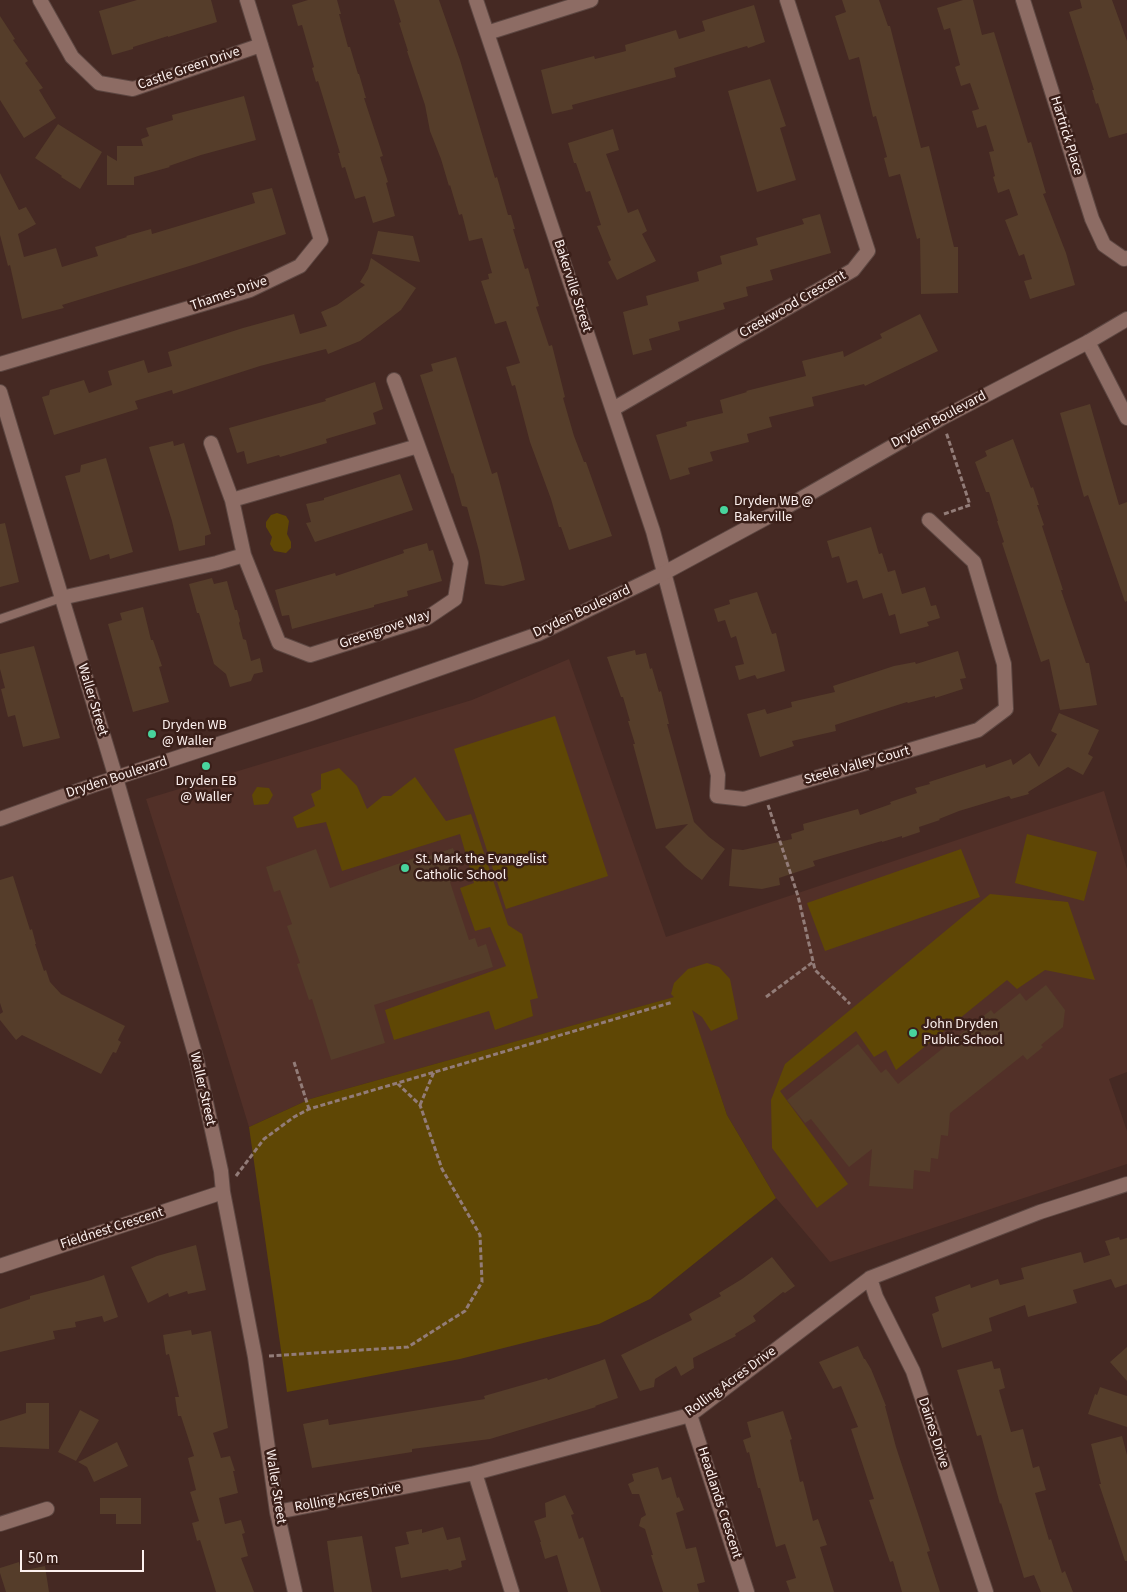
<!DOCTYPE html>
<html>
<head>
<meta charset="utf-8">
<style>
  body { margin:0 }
  #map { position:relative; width:1127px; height:1592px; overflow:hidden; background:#452923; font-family:"Source Sans 3",sans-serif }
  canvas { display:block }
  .scale { position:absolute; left:20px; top:1550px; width:124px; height:22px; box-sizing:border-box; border:2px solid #fdf1ef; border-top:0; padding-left:6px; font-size:15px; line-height:18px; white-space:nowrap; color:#fdf1ef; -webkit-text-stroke:4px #3a1f19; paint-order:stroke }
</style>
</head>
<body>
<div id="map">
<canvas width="1127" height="1592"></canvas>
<div class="scale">50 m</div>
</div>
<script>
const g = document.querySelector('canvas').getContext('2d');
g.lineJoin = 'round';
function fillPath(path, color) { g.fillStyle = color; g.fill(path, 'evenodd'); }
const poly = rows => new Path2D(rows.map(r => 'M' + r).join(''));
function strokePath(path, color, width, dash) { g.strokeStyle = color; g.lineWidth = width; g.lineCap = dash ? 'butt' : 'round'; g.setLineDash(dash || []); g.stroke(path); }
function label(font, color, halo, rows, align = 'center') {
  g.font = font + ' "Source Sans 3",sans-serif'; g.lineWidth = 5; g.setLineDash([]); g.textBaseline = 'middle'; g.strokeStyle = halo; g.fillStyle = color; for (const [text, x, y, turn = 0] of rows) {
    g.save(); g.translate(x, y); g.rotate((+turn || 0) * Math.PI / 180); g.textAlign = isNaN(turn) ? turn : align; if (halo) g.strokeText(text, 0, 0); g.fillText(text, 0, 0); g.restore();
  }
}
const built = poly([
  [569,659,666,937,1104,791,1127,869,1127,1072,1109,1079,1127,1131,1127,1164,830,1262,776,1198,727,1115,686,994,310,1099,249,1127,215,1016,146,799,472,700]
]);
const green = poly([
  [277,513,286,516,289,521,287,534,291,542,291,548,286,553,274,551,270,544,272,537,266,527,266,522,271,515],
  [555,716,608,876,506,909,454,749],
  [339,768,357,786,367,809,383,796,391,796,415,777,446,821,471,814,508,925,522,934,538,998,530,1000,533,1016,495,1030,489,1011,394,1040,385,1010,506,966,490,927,475,931,460,888,474,883,460,834,342,871,326,822,297,828,293,817,315,806,311,794,321,789,321,774],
  [257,787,269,788,273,795,268,804,254,805,252,795],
  [1027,834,1097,852,1084,901,1015,883],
  [961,849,980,897,825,951,807,903],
  [990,894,1068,902,1095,980,1045,970,1017,989,1007,980,896,1070,886,1050,874,1057,856,1031,780,1091,848,1184,817,1208,772,1148,771,1100,785,1064],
  [707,963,719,967,730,979,738,1019,711,1031,702,1017,692,1010,727,1115,776,1198,650,1299,599,1324,460,1359,287,1392,249,1127,310,1099,674,997,671,994,674,983,688,969]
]);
const building = poly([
  [137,0,211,0,217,22,168,37,168,36,133,47,133,49,112,55,99,11],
  [308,0,337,0,341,14,339,14,348,47,350,47,358,74,359,74,366,98,364,98,383,156,380,157,388,182,386,183,395,216,373,223,365,196,355,199,345,167,342,168,338,153,340,153,318,81,316,82,312,68,314,67,302,25,298,26,292,5],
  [394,0,439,0,460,60,495,178,497,177,508,215,511,215,515,229,513,229,525,269,528,268,539,306,536,307,549,346,552,345,565,397,563,398,574,436,584,462,586,462,612,536,569,550,561,527,559,527,551,499,530,442,515,385,512,386,506,367,520,363,506,321,495,324,481,281,489,279,488,274,492,273,482,238,469,241,462,214,459,215,450,185,449,186,441,159,430,131,425,105,407,51,408,51,399,23,401,22],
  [842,0,879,0,888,26,890,26,921,148,929,146,954,247,958,247,958,293,921,294,920,238,917,239,900,174,889,177,884,158,887,157,876,116,873,117,859,57,849,60,835,16,846,12],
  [963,0,973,0,982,35,994,32,1028,143,1031,142,1046,193,1043,194,1066,253,1075,285,1030,299,1024,281,1032,279,1024,254,1019,256,1005,220,1018,215,1009,189,998,193,993,177,995,176,989,152,994,151,986,125,977,128,972,111,979,109,970,83,961,86,955,67,960,65,950,28,944,30,937,8],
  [1080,0,1112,0,1127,41,1127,133,1109,138,1098,103,1096,104,1092,90,1094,90,1069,12,1082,8],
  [754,5,765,42,748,48,747,46,674,68,676,77,572,105,573,109,552,114,541,70,594,56,595,59,626,51,625,45,676,30,679,39,705,31,702,21],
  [0,16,15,39,13,40,28,61,25,63,43,88,39,90,56,118,24,138,0,100],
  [770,79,786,126,780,128,796,180,757,192,728,91],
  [244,96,256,140,201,155,169,166,170,167,134,177,134,185,107,185,107,155,117,161,117,146,143,146,141,139,149,136,146,128,173,120,172,115],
  [58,124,102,152,80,189,61,177,62,176,35,158],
  [613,129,619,150,606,154,628,213,638,209,647,231,642,234,656,261,617,280,608,262,611,260,597,226,601,225,590,191,586,192,576,163,574,163,568,143],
  [0,173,19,210,26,207,36,224,18,234,24,257,56,248,62,267,98,256,95,247,127,237,126,236,151,229,152,234,255,203,252,193,272,188,286,234,196,264,62,305,64,308,22,319,10,265,8,266,0,235],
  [820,214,831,253,770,270,773,280,746,287,748,296,723,303,725,309,678,322,680,330,649,339,652,350,633,355,623,312,648,305,646,296,699,281,697,272,722,264,720,256,758,245,756,238,804,224,802,219],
  [378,231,413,236,420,262,372,254],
  [371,258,416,288,401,310,360,341,328,354,326,349,260,366,173,394,172,390,135,401,138,409,54,435,42,397,49,395,50,390,84,380,89,393,112,385,108,371,144,360,148,373,172,366,168,352,243,328,294,314,300,334,327,326,321,312,337,305,365,285,360,282,368,269],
  [920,314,938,351,865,386,864,384,812,397,814,406,769,417,772,427,747,434,749,442,710,452,713,461,688,468,690,474,670,480,656,435,687,426,686,422,723,413,720,400,747,392,746,391,806,376,802,361,843,351,844,357,882,338,880,334],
  [456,357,492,474,497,472,521,563,525,580,503,586,485,584,479,551,467,507,462,506,453,473,452,474,420,375,433,371,431,364],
  [375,382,383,409,373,413,376,424,326,439,327,443,280,457,279,455,247,464,244,451,237,453,229,428,326,401,325,399],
  [1090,404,1119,505,1127,502,1127,601,1125,602,1088,495,1084,497,1060,413],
  [1013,439,1031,488,1033,487,1039,505,1037,505,1044,525,1042,526,1063,590,1061,590,1086,663,1089,663,1097,705,1060,710,1049,659,1041,662,1002,543,1004,542,997,521,998,521,989,492,986,492,975,462,987,456,985,451],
  [173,441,174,446,184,443,211,534,205,536,205,545,179,551,172,521,149,447],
  [106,458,133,552,110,559,109,554,90,560,65,476,80,472,81,465],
  [400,474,413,510,315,542,306,523,311,522,306,504,324,500,324,498],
  [5,523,19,582,0,587,0,524],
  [871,527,879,554,882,553,888,572,895,570,902,594,925,587,931,606,936,605,940,618,927,622,929,626,900,634,895,614,889,616,882,593,863,599,857,580,847,583,839,556,832,558,827,541],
  [427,543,429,551,433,550,442,581,407,591,408,596,374,605,374,607,355,612,292,629,289,615,282,616,275,590,335,573,336,576,404,553,403,550],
  [212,578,214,584,227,581,235,610,237,610,240,621,239,623,243,639,246,640,251,661,260,658,263,672,254,674,251,681,230,687,226,674,214,664,199,613,197,613,189,584],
  [757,592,772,634,776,633,785,671,757,679,755,675,739,680,735,666,744,664,736,636,731,638,725,620,718,622,714,609,730,604,729,600],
  [143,607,151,640,153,640,162,666,159,667,169,702,133,712,108,624,122,620,120,613],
  [34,646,60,738,23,747,15,715,8,717,1,689,5,688,0,669,0,654],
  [635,650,636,655,646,653,650,669,652,668,659,692,661,691,669,724,667,724,694,822,709,837,725,849,702,880,685,867,665,847,688,824,656,829,633,744,635,744,628,721,630,721,623,697,621,697,607,657],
  [958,651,966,678,960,679,963,689,935,698,935,696,908,703,907,702,835,725,836,731,792,741,794,746,760,757,747,714,765,709,767,714,792,707,791,702,835,692,833,686,894,666,915,662,916,664],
  [1059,713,1099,730,1088,754,1093,757,1083,775,1068,767,1028,792,1029,794,1011,799,1009,796,959,811,939,819,940,820,919,827,920,832,902,838,902,836,882,842,882,841,813,861,815,866,779,878,780,885,762,889,729,886,732,849,743,850,792,839,791,834,804,830,803,824,858,809,860,815,891,804,890,802,917,793,915,788,930,784,929,782,985,764,986,768,1011,759,1013,765,1030,753,1039,767,1057,734,1051,731],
  [453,848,459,867,452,869,456,880,450,882,469,940,475,938,478,947,486,944,493,967,374,1005,385,1043,331,1060,312,999,309,1000,297,964,300,963,287,926,292,924,280,890,274,892,266,867,316,849,330,888,420,856,421,859],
  [13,876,30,930,32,929,36,944,35,944,44,971,46,970,50,982,61,994,125,1026,118,1040,121,1042,116,1053,113,1052,101,1074,22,1035,16,1040,0,1020,0,1014,3,1012,0,1003,0,880],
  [1046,985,1065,1010,1063,1027,1041,1045,1043,1047,1027,1060,1023,1055,950,1113,948,1136,941,1135,938,1159,931,1158,930,1172,914,1170,913,1189,869,1186,872,1149,849,1167,811,1119,805,1123,787,1100,858,1044,881,1073,886,1069,898,1084,991,1010,994,1014,1020,993,1026,1001],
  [1119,1237,1120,1240,1127,1238,1127,1284,1115,1288,1111,1279,1073,1290,1077,1303,1028,1317,1025,1305,989,1318,992,1331,942,1348,932,1314,939,1311,935,1297,970,1284,971,1288,998,1279,1000,1285,1024,1279,1021,1268,1081,1252,1084,1263,1110,1255,1105,1241],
  [196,1245,206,1290,188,1294,187,1291,169,1297,168,1293,148,1303,131,1267,157,1256],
  [772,1257,795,1286,785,1293,783,1292,753,1316,756,1321,735,1334,736,1336,693,1358,694,1368,681,1376,676,1366,655,1379,654,1387,640,1391,621,1355,692,1320,689,1314,721,1296,719,1293,742,1279],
  [104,1275,118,1317,104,1322,102,1316,75,1322,76,1327,53,1331,55,1339,0,1352,0,1309,30,1299,30,1296,91,1280],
  [191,1330,192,1335,211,1331,228,1428,213,1433,221,1458,230,1456,235,1471,233,1471,238,1493,219,1498,225,1524,241,1520,245,1533,242,1534,248,1556,241,1558,254,1592,216,1592,200,1540,197,1541,192,1523,199,1521,190,1492,196,1490,188,1458,194,1456,181,1416,178,1416,175,1397,179,1397,169,1354,166,1355,163,1335],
  [858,1346,864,1359,865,1359,871,1369,886,1406,885,1406,896,1447,922,1526,930,1551,927,1552,940,1592,902,1592,893,1561,890,1562,869,1500,874,1499,851,1429,858,1427,841,1386,833,1389,819,1362],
  [1127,1347,1127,1381,1110,1362],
  [605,1359,618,1398,595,1406,596,1407,490,1439,412,1449,412,1452,312,1468,303,1424,328,1419,329,1425,485,1399,484,1396,547,1378,548,1380],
  [992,1361,994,1369,1000,1368,1005,1388,999,1390,1011,1432,1023,1429,1033,1468,1039,1466,1046,1490,1035,1493,1049,1540,1051,1539,1062,1573,1065,1571,1073,1592,1041,1592,1034,1575,1024,1578,1001,1503,1000,1504,981,1435,977,1436,957,1370],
  [1100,1387,1127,1396,1127,1427,1088,1414,1095,1394,1097,1395],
  [26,1403,49,1403,49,1449,0,1447,0,1421,26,1413],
  [80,1410,99,1420,76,1461,58,1452],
  [783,1411,792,1439,790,1440,800,1482,803,1481,813,1521,818,1519,827,1545,820,1547,834,1592,790,1592,786,1581,796,1578,785,1544,776,1547,760,1488,758,1488,749,1452,747,1453,743,1440,751,1437,747,1422],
  [1122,1436,1127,1455,1127,1561,1125,1561,1099,1484,1101,1484,1091,1444],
  [117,1442,128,1466,94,1482,87,1467,78,1462],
  [658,1467,662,1480,671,1477,677,1498,679,1497,684,1510,676,1513,686,1549,696,1547,705,1582,697,1584,699,1592,663,1592,651,1555,653,1555,645,1529,639,1526,641,1518,646,1515,639,1494,632,1494,628,1484,634,1481,632,1474],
  [565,1495,574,1514,571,1515,579,1539,583,1537,601,1592,568,1592,557,1555,545,1559,540,1542,541,1542,534,1521,546,1517,545,1503],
  [100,1498,141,1498,141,1524,116,1524,116,1514,100,1514],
  [443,1527,447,1540,460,1537,466,1560,461,1561,462,1567,449,1571,448,1569,401,1578,395,1547,409,1544,406,1532,422,1529,422,1533],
  [362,1536,372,1592,334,1592,327,1541],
  [19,1562,21,1571,45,1566,49,1592,6,1592,0,1573,0,1568]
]);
const path = poly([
  [944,514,970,505,946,432],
  [768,805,798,896,815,970,850,1004],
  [766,997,813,962],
  [294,1062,309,1109],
  [420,1105,434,1072],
  [236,1176,264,1139,294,1117,309,1109,673,1002],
  [269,1356,408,1347,465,1311,482,1282,480,1235,442,1169,420,1105,398,1084]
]);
const service = poly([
  [0,619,61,598]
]);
const minor = poly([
  [40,0,72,57,99,83,133,89,261,45],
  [476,0,653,531,718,775,717,796,744,799,978,730,1006,709,1004,664,974,562,929,520],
  [1023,0,1092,219,1104,245,1124,259,1127,258],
  [487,33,591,0],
  [1088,342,1127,418],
  [0,364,250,290,300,266,321,240,247,0],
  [0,392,116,778,197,1061,221,1171,223,1192,255,1357,277,1512,295,1592],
  [613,409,853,270,868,251,787,0],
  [211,443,232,500,244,555,279,643,310,655,427,618,455,599,461,563,394,380],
  [232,500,418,446],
  [61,598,217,563,244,555],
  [0,1266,223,1192],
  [870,1278,876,1297,913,1371,986,1592],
  [690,1415,747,1592],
  [475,1473,512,1592],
  [277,1512,475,1473,690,1415,870,1278,1040,1212,1127,1184],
  [0,1524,47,1509]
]);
const tertiary = poly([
  [0,819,94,785,310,714,538,634,664,573,788,506,942,418,1088,342,1127,319]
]);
const markers = [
  [724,510,5,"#48d49d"],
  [152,734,5,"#48d49d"],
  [206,766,5,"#48d49d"],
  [405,868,5,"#48d49d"],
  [913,1033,5,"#48d49d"]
];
const streetNames = [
  ["Castle Green Drive",189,69,-19],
  ["Hartrick Place",1066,136,73],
  ["Bakerville Street",572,286,72],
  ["Thames Drive",229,294,-19],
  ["Creekwood Crescent",793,305,-30],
  ["Dryden Boulevard",939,420,-28],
  ["Dryden Boulevard",582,612,-25],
  ["Greengrove Way",385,630,-19],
  ["Waller Street",92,700,73],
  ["Steele Valley Court",857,766,-16],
  ["Dryden Boulevard",117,778,-18],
  ["Waller Street",202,1089,77],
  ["Fieldnest Crescent",112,1229,-18],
  ["Rolling Acres Drive",731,1382,-36],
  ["Daines Drive",933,1433,72],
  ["Waller Street",275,1487,81],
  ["Rolling Acres Drive",348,1498,-11],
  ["Headlands Crescent",719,1503,72]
];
const poiNames = [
  ["Dryden WB @",734,502],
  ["Bakerville",734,518],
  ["Dryden WB",162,726],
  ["@ Waller",162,742],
  ["Dryden EB",206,782,"center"],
  ["@ Waller",206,798,"center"],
  ["St. Mark the Evangelist",415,860],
  ["Catholic School",415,876],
  ["John Dryden",923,1025],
  ["Public School",923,1041]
];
fillPath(built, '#523028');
fillPath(green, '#5f4705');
fillPath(building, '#553d2a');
strokePath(service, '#5d4742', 10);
strokePath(minor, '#5d4742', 16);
strokePath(tertiary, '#5d4742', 16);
strokePath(path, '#927c78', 3, [5, 2.5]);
strokePath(service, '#8d6c64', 8);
strokePath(minor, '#8d6c64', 14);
strokePath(tertiary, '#8d6c64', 14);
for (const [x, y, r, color] of markers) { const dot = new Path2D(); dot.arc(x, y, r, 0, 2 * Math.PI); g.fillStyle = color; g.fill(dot); strokePath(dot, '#3a1f19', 2); }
label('14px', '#fdf1ef', '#3a1f19', streetNames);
label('14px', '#fdf1ef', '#3a1f19', poiNames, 'left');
</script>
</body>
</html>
